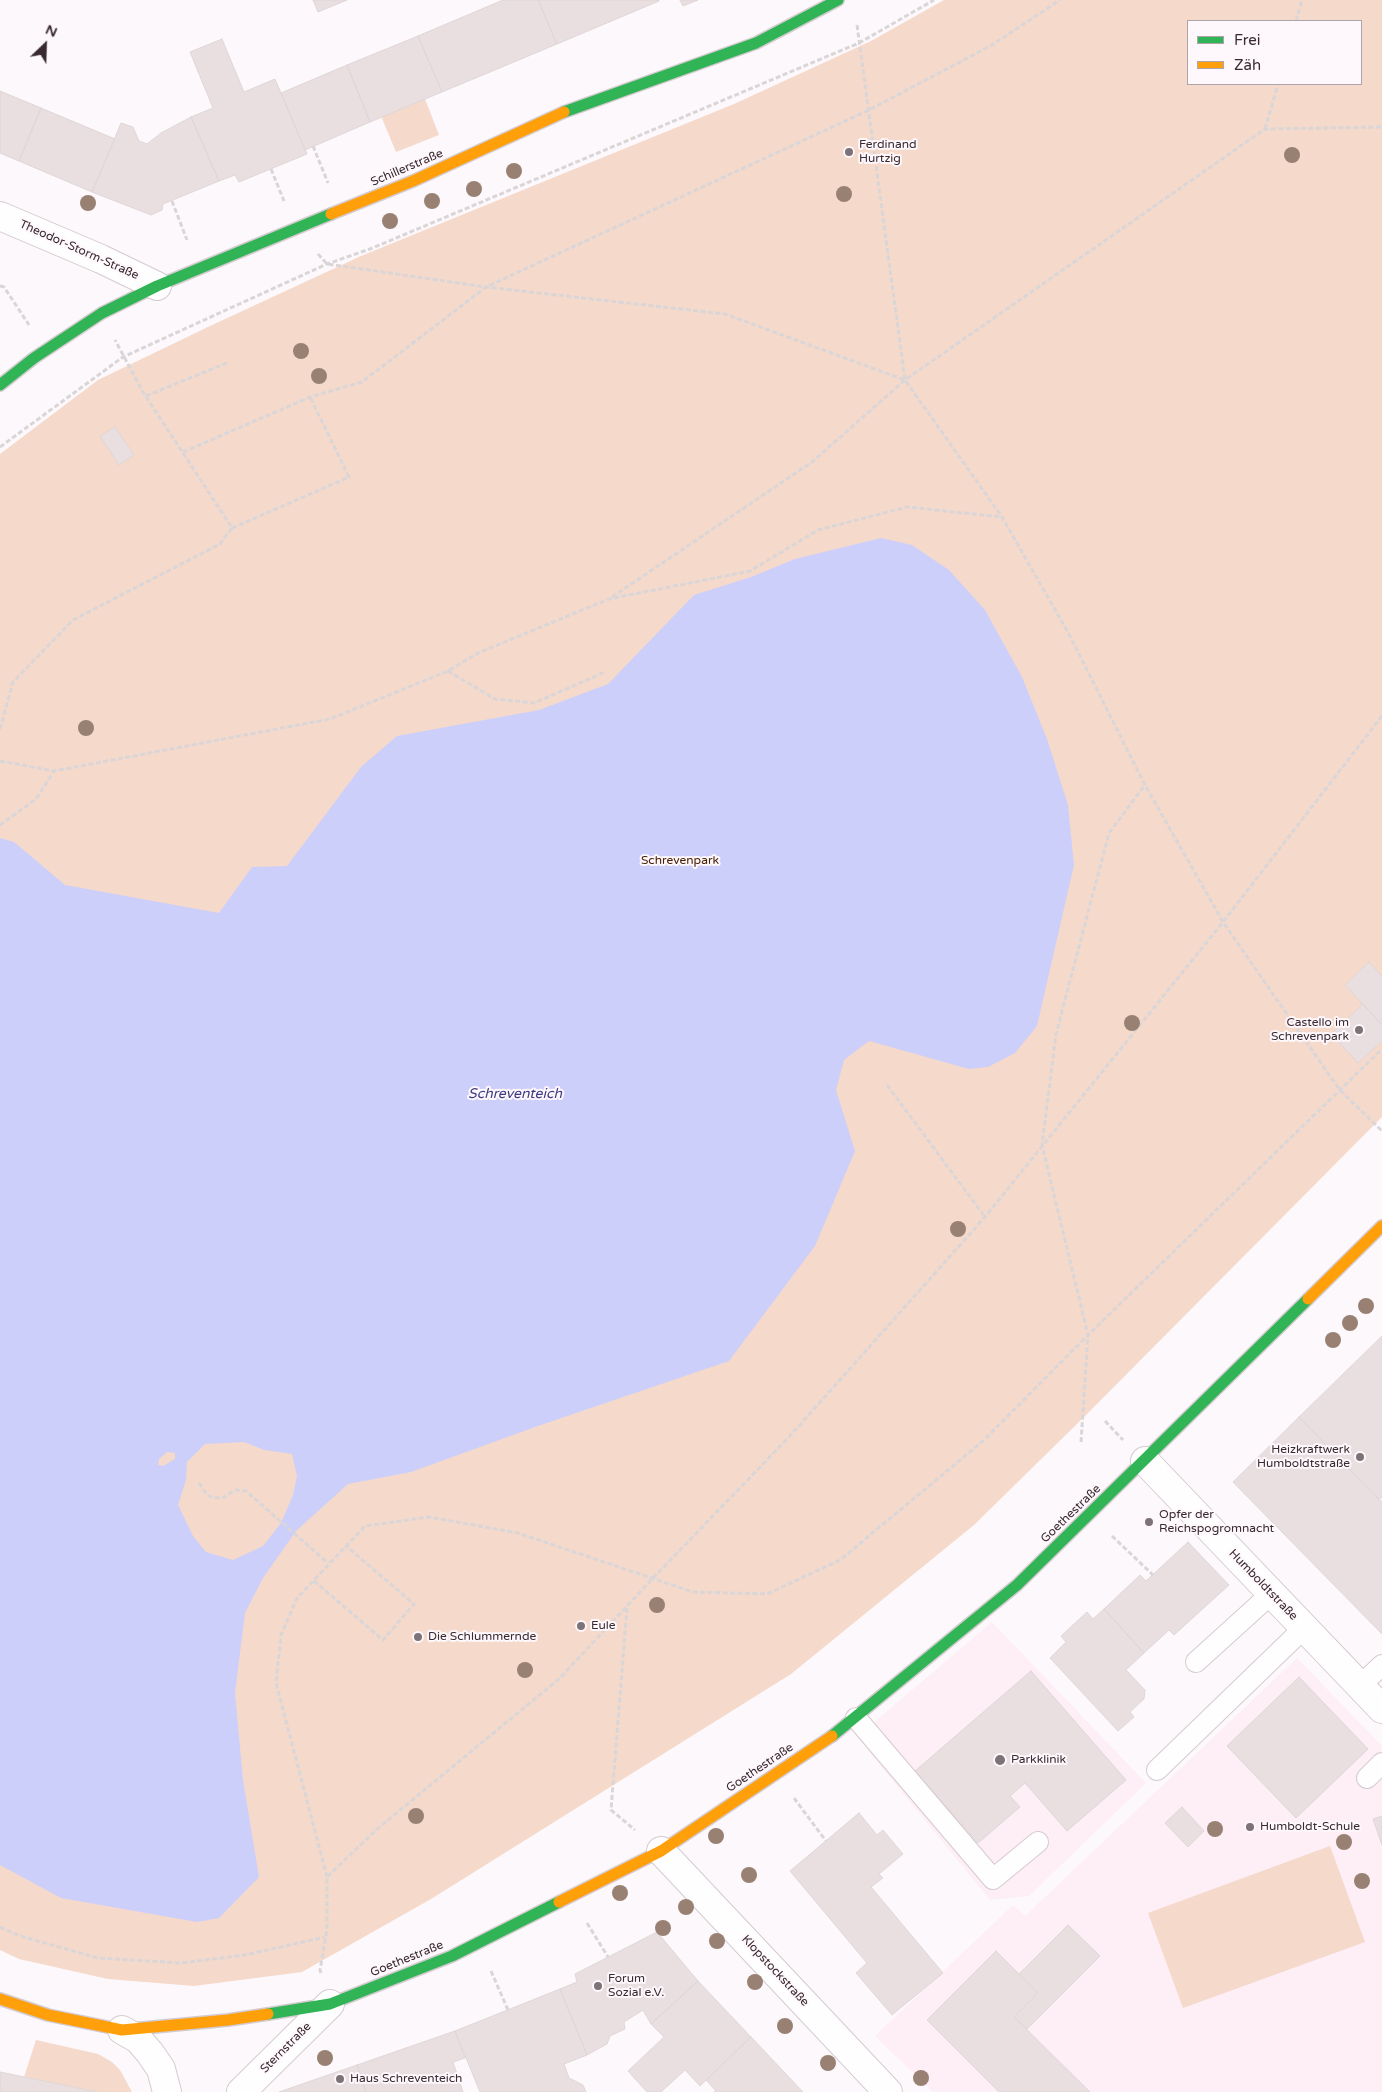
<!DOCTYPE html>
<html>
<head>
<meta charset="utf-8">
<style>
  body { margin:0 }
  #map { position:relative; width:1382px; height:2092px; overflow:hidden; background:#fdf8fb; font-family:"Varela Round",sans-serif }
  canvas { display:block }
  .legend { position:absolute; left:1187px; top:20px; width:175px; height:65px; box-sizing:border-box; background:#fef7fb; border:1px solid #aea5aa; margin:0; padding:6px 9px; list-style:none; font-size:15px; color:#372a30 }
  .legend li { display:flex; align-items:center; gap:10px; height:25px }
  .legend b { width:25px; border:1px solid #aea5aa }
  .north { position:absolute; left:20px; top:20px; width:50px; height:50px; -webkit-text-stroke:4px #fef7fb; paint-order:stroke; rotate:24deg; font-size:14px; font-weight:700; line-height:20px; text-align:center; color:#372a30 }
  .north::after { content:''; display:block; margin:auto; width:18px; height:22px; background:#372a30; clip-path:polygon(50% 0,100% 100%,50% 72%,0 100%) }
</style>
</head>
<body>
<div id="map">
<canvas width="1382" height="2092"></canvas>
<ul class="legend">
<li><b style="height:6px;background:#30b455"></b>Frei</li>
<li><b style="height:6px;background:#ff9f0a"></b>Zäh</li>
</ul>
<div class="north">N</div>
</div>
<script>
const g = document.querySelector('canvas').getContext('2d');
g.lineJoin = 'round';
function fillPath(path, color) { g.fillStyle = color; g.fill(path, 'evenodd'); }
const poly = rows => new Path2D(rows.map(r => 'M' + r).join(''));
function strokePath(path, color, width, dash) { g.strokeStyle = color; g.lineWidth = width; g.lineCap = dash ? 'butt' : 'round'; g.setLineDash(dash || []); g.stroke(path); }
function label(font, color, halo, rows, align = 'center') {
  g.font = font + ' "Varela Round",sans-serif'; g.lineWidth = 4; g.setLineDash([]); g.textBaseline = 'middle'; g.strokeStyle = halo; g.fillStyle = color; for (const [text, x, y, turn = 0] of rows) {
    g.save(); g.translate(x, y); g.rotate((+turn || 0) * Math.PI / 180); g.textAlign = isNaN(turn) ? turn : align; if (halo) g.strokeText(text, 0, 0); g.fillText(text, 0, 0); g.restore();
  }
}
const built = poly([
  [992,1622,1146,1783,1029,1896,990,1900,857,1737],
  [1297,1658,1382,1746,1382,2092,933,2092,875,2036,1013,1905,1025,1916]
]);
const green = poly([
  [944,0,1382,0,1382,1117,1082,1419,974,1525,791,1674,431,1899,302,1972,194,1986,108,1979,19,1959,0,1950,0,454,98,380,210,326,361,256,734,104,871,41],
  [1188,21,1361,21,1361,84,1188,84],
  [425,99,439,135,396,152,381,116],
  [1330,1846,1365,1942,1183,2008,1148,1913],
  [36,2040,98,2054,112,2062,120,2070,132,2092,97,2092,24,2077]
]);
const water = poly([
  [881,538,912,545,949,570,985,610,1022,677,1047,739,1068,805,1074,865,1037,1026,1015,1053,988,1067,969,1069,869,1041,844,1060,836,1090,855,1151,815,1246,729,1361,538,1426,411,1472,348,1484,296,1531,263,1578,245,1613,235,1693,243,1780,259,1877,219,1918,197,1922,61,1898,0,1865,0,838,14,842,65,885,219,913,252,867,287,866,361,767,397,736,539,710,608,684,694,595,751,577,795,559],
  [244,1442,264,1450,292,1454,297,1476,293,1495,281,1523,263,1546,233,1560,206,1552,193,1536,178,1505,186,1480,187,1462,205,1444],
  [167,1452,175,1453,175,1459,163,1466,158,1465,159,1459]
]);
const building = poly([
  [313,0,347,0,318,12,313,0],
  [503,0,538,0,557,44,442,92,418,36,503,0],
  [538,0,659,0,659,1,557,44,538,0],
  [680,0,698,0,683,6,680,0],
  [418,36,442,92,370,122,347,65,418,36],
  [222,39,244,92,275,79,307,154,239,182,235,175,219,181,191,117,213,108,190,52,222,39],
  [347,65,370,122,305,150,281,93,347,65],
  [0,91,41,108,19,161,0,153,0,91],
  [41,108,115,139,92,192,19,161,41,108],
  [191,117,219,181,163,204,162,210,151,215,92,192,121,123,133,127,139,141,147,144,161,133,191,117],
  [115,427,134,455,119,465,100,436,115,427],
  [1369,962,1382,976,1382,1025,1345,985,1369,962],
  [1363,1004,1382,1025,1382,1041,1358,1063,1331,1034,1363,1004],
  [1382,1336,1382,1497,1379,1500,1299,1417,1382,1336],
  [1299,1417,1382,1502,1382,1634,1233,1482,1299,1417],
  [1188,1542,1229,1585,1174,1635,1169,1630,1144,1653,1104,1609,1140,1575,1146,1581,1188,1542],
  [1104,1609,1144,1653,1126,1670,1145,1690,1144,1699,1130,1712,1134,1717,1118,1731,1050,1658,1066,1642,1061,1636,1087,1612,1093,1619,1104,1609],
  [1031,1671,1126,1780,1067,1831,1025,1783,1010,1796,1020,1807,978,1843,915,1771,1031,1671],
  [1299,1677,1368,1749,1296,1818,1227,1746,1299,1677],
  [1182,1807,1204,1831,1188,1847,1165,1823,1182,1807],
  [859,1813,877,1835,883,1830,903,1854,879,1874,883,1878,871,1887,943,1973,892,2015,856,1973,867,1963,790,1871,859,1813],
  [1382,1816,1382,1845,1373,1819,1382,1816],
  [1068,1925,1100,1956,1027,2029,1014,2017,1038,1993,1019,1974,1068,1925],
  [657,1932,698,1981,651,2024,643,2010,624,2022,625,2029,610,2036,607,2044,587,2055,560,1989,577,1982,575,1974,657,1932],
  [996,1951,1038,1993,1014,2017,1090,2092,999,2092,927,2020,996,1951],
  [698,1981,751,2037,700,2086,685,2070,661,2092,647,2092,628,2071,664,2037,651,2024,698,1981],
  [560,1989,587,2055,564,2064,569,2078,583,2085,586,2092,480,2092,455,2031,560,1989],
  [455,2031,465,2058,453,2062,463,2092,366,2092,357,2065,455,2031],
  [751,2037,803,2092,714,2092,716,2091,706,2080,751,2037],
  [357,2065,366,2092,279,2092,357,2065],
  [0,2072,24,2077,97,2092,0,2092,0,2072]
]);
const path = poly([
  [1296,21,1302,0],
  [857,25,905,380,1002,517,1070,636,1145,785,1223,922,1339,1089,1382,1131],
  [1265,129,1278,84],
  [313,146,328,183],
  [271,169,284,201],
  [172,201,187,240],
  [318,254,327,264,486,287,725,314,905,380],
  [0,286,4,287,29,325],
  [146,396,229,362],
  [0,447,123,357,327,264,370,249,859,43,934,0],
  [183,452,310,397,362,382,486,287,867,111,992,45,1060,0],
  [232,528,349,477,310,397],
  [612,597,812,462,905,380,1265,129,1382,127],
  [448,671,495,699,534,703,605,672],
  [0,729,13,682,73,620,220,544,232,528,143,392,115,340],
  [0,761,54,771,330,719,448,671,478,653,609,599,750,571,818,530,907,507,1002,517],
  [0,825,36,799,54,771],
  [887,1085,985,1217],
  [1105,1421,1123,1440],
  [1081,1442,1088,1335,1042,1145,1056,1034,1109,833,1145,785],
  [199,1483,207,1495,213,1498,224,1497,235,1490,246,1491,328,1563],
  [1112,1536,1153,1575],
  [314,1581,383,1640,414,1604,345,1545],
  [627,1608,611,1810,635,1830],
  [794,1798,826,1841],
  [327,1877,276,1683,281,1635,297,1598,365,1526,429,1517,518,1533,693,1592,767,1594,840,1560,983,1441,1088,1335,1382,1049],
  [587,1923,608,1957],
  [0,1927,20,1936,98,1958,181,1963,245,1955,325,1937],
  [491,1971,508,2010],
  [321,1973,320,1970,327,1930,327,1877,376,1830,560,1678,653,1578,789,1437,985,1217,1223,922,1382,716]
]);
const lane = poly([
  [1196,1662,1271,1594],
  [1360,1686,1382,1665],
  [856,1718,993,1879,1038,1842],
  [1157,1770,1304,1628],
  [1367,1778,1382,1763]
]);
const street = poly([
  [0,216,101,259,157,286],
  [1145,1461,1382,1709],
  [661,1851,888,2092],
  [122,2030,138,2039,150,2053,161,2069,167,2092],
  [241,2092,330,2004]
]);
const fast = poly([
  [564,112,756,43,838,0],
  [0,385,34,358,102,313,157,286,331,214],
  [832,1736,1017,1585,1308,1299],
  [268,2014,330,2004,452,1956,559,1902]
]);
const slow = poly([
  [331,214,413,181,564,112],
  [1308,1299,1382,1226],
  [559,1902,661,1851,832,1736],
  [0,1999,48,2015,122,2030,228,2020,268,2014]
]);
const trees = [
  [1292,155],
  [514,171],
  [474,189],
  [844,194],
  [432,201],
  [88,203],
  [390,221],
  [301,351],
  [319,376],
  [86,728],
  [1132,1023],
  [958,1229],
  [1366,1306],
  [1350,1323],
  [1333,1340],
  [657,1605],
  [525,1670],
  [416,1816],
  [1215,1829],
  [716,1836],
  [1344,1842],
  [749,1875],
  [1362,1881],
  [620,1893],
  [686,1907],
  [663,1928],
  [717,1941],
  [755,1982],
  [785,2026],
  [325,2058],
  [828,2063],
  [921,2078]
];
const markers = [
  [849,152,5,"#7c7277"],
  [1359,1030,5,"#7c7277"],
  [1360,1457,5,"#7c7277"],
  [1149,1522,5,"#7c7277"],
  [581,1626,5,"#7c7277"],
  [418,1637,5,"#7c7277"],
  [1000,1760,6,"#7c7277"],
  [1250,1827,5,"#7c7277"],
  [598,1986,5,"#7c7277"],
  [340,2079,5,"#7c7277"]
];
const poiNames = [
  ["Ferdinand",859,145],
  ["Hurtzig",859,159],
  ["Castello im",1349,1023,"right"],
  ["Schrevenpark",1349,1037,"right"],
  ["Heizkraftwerk",1350,1450,"right"],
  ["Humboldtstraße",1350,1464,"right"],
  ["Opfer der",1159,1515],
  ["Reichspogromnacht",1159,1529],
  ["Eule",591,1626],
  ["Die Schlummernde",428,1637],
  ["Parkklinik",1011,1760],
  ["Humboldt-Schule",1260,1827],
  ["Forum",608,1979],
  ["Sozial e.V.",608,1993],
  ["Haus Schreventeich",350,2079]
];
const streetNames = [
  ["Schillerstraße",407,168,-23],
  ["Theodor-Storm-Straße",79,250,24],
  ["Goethestraße",1071,1514,-44],
  ["Humboldtstraße",1263,1585,46],
  ["Goethestraße",760,1768,-34],
  ["Goethestraße",407,1959,-22],
  ["Klopstockstraße",775,1971,47],
  ["Sternstraße",286,2048,-45]
];
const parkNames = [
  ["Schrevenpark",680,861]
];
const waterNames = [
  ["Schreventeich",515,1094]
];
fillPath(built, '#feeef6');
fillPath(green, '#f5d9cb');
fillPath(water, '#cdcffb');
fillPath(building, '#e9dfe1');
strokePath(building, '#dfd6d7', 1);
strokePath(lane, '#d4cbd0', 22);
strokePath(street, '#d4cbd0', 30);
strokePath(fast, '#d4cbd0', 14);
strokePath(slow, '#d4cbd0', 14);
strokePath(path, '#dad6d8', 3, [5, 2.5]);
strokePath(lane, '#fffefe', 20);
strokePath(street, '#fffefe', 28);
strokePath(fast, '#30b455', 11);
strokePath(slow, '#ff9f0a', 11);
g.fillStyle = '#988173';
for (const [x, y] of trees) { g.beginPath(); g.arc(x, y, 8, 0, 2 * Math.PI); g.fill(); }
for (const [x, y, r, color] of markers) { const dot = new Path2D(); dot.arc(x, y, r, 0, 2 * Math.PI); g.fillStyle = color; g.fill(dot); strokePath(dot, '#fef7fb', 2); }
label('12px', '#372a30', '#fef7fb', poiNames, 'left');
label('12px', '#372a30', '#fef7fb', streetNames);
label('12px', '#452003', '#fef7fb', parkNames);
label('italic 14px', '#3d3c82', '#fef7fb', waterNames);
</script>
</body>
</html>
